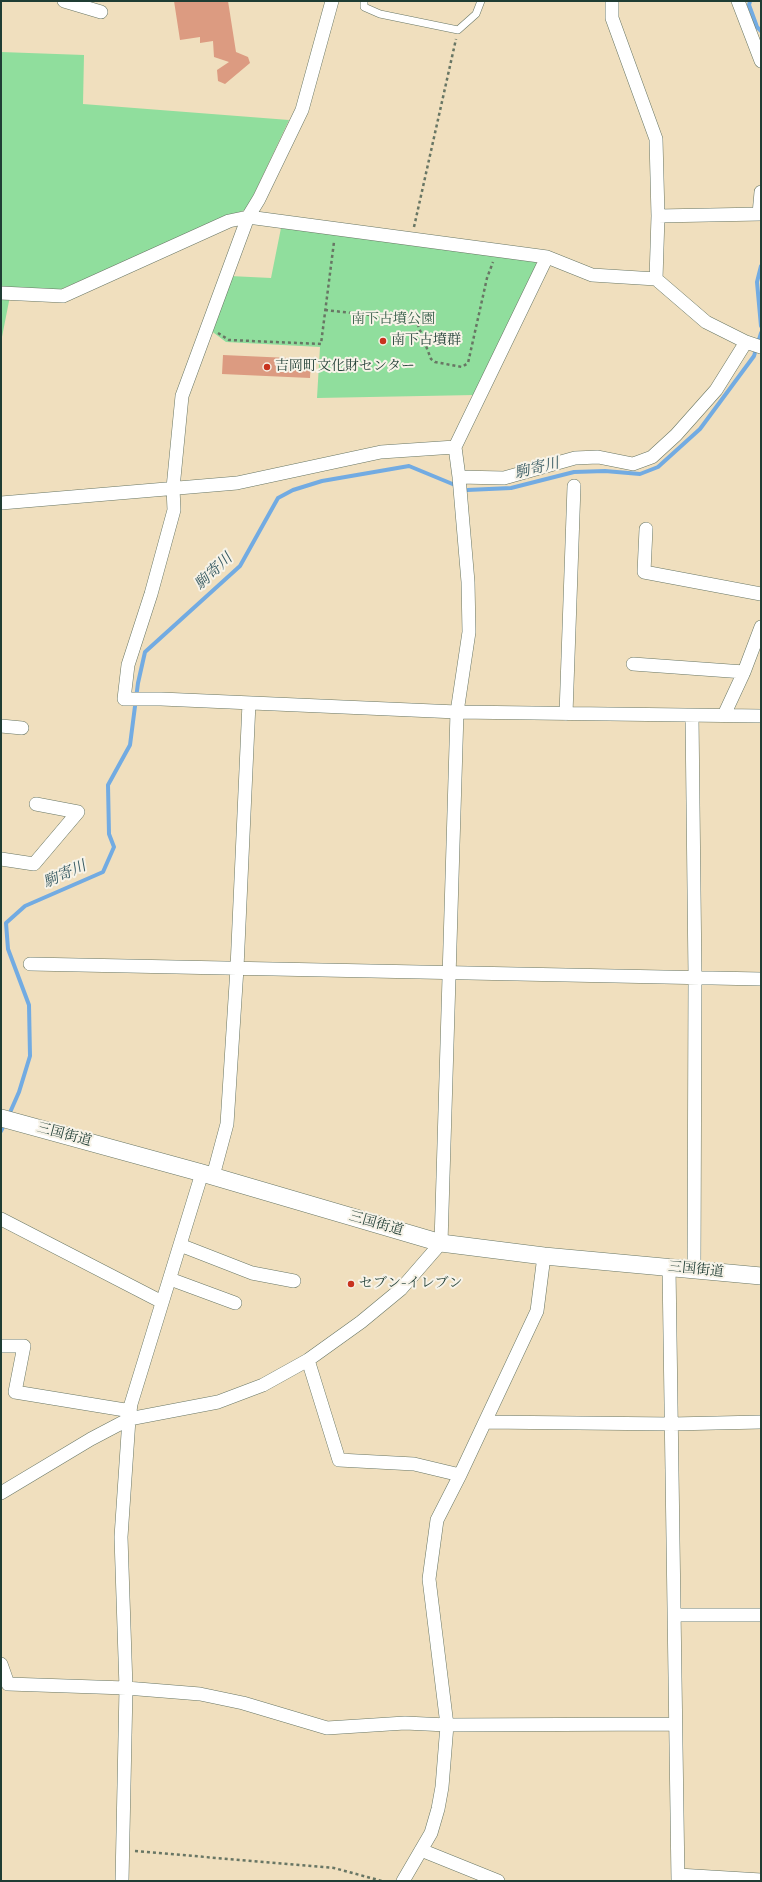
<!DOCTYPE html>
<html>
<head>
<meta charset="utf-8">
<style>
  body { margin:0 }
  #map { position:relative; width:762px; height:1882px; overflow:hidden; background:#f0dfbe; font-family:"Libre Bodoni",serif }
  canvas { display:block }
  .frame { position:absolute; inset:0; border:2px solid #1f3d34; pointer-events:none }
</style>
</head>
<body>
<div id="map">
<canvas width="762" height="1882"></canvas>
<div class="frame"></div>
</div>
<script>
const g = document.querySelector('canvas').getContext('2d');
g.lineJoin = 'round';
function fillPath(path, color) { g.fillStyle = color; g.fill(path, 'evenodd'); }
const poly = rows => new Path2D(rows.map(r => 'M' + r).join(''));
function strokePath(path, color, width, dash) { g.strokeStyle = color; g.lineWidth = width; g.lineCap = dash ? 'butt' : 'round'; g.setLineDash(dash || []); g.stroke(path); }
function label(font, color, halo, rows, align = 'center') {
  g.font = font + ' "Libre Bodoni","Noto Serif JP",serif'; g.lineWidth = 4; g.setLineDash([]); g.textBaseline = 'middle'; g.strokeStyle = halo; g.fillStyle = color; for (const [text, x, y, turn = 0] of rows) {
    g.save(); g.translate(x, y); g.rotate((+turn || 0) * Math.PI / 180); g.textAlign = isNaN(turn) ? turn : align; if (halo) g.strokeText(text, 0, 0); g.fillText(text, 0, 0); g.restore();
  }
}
const green = poly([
  [1,52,84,55,83,104,289,120,247,209,59,290,11,291,1,342],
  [281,228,534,259,537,264,475,395,317,398,320,347,226,342,210,330,230,276,271,278]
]);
const stream = poly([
  [750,1,749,5,757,27,761,31],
  [761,266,757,282,761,326],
  [8,1117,19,1092,30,1056,29,1005,8,949,6,923,25,906,103,872,114,847,109,834,108,785,130,745,138,683,145,652,240,566,278,498,293,490,322,481,409,466,467,490,511,488,574,472,605,471,640,474,658,467,700,429,754,356,761,333],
  [1,1131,5,1123]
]);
const building = poly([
  [174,1,228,1,236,52,248,57,250,63,225,84,218,81,217,70,229,62,214,57,213,41,200,43,200,37,180,40],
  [223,355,311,359,310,378,222,374]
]);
const path = poly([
  [414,227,456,39],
  [325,310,416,320,431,359,435,362,462,367,468,363,487,278,493,262],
  [218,333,229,340,321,344,334,242],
  [135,1851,334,1868,382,1881]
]);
const service = poly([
  [364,1,364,7,380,14,458,30,476,14,481,1]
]);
const minor = poly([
  [64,1,101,12],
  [332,1,302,110,259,199,248,217,182,396,173,488,174,510,151,594,128,665,124,699,161,699,457,712,761,716],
  [612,1,612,18,656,139,658,216,656,279],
  [738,1,761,61],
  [759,214,761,192],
  [658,216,761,214],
  [1,293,63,296,229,221,248,217,547,257,592,275,656,279,706,322,746,342,761,347],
  [459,477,504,478,575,458,598,457,633,464,652,457,676,435,716,390,746,342],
  [1,503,237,483,381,452,455,447],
  [646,529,644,572,761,594],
  [633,664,744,672],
  [566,714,574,486],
  [724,715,744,672,761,627],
  [692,716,695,977,694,1270],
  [1,726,22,728],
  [1,859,34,864,78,812,36,804],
  [30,964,761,979],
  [213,1176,227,1124,237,968,249,703],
  [1,1219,162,1302],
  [180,1245,252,1273,294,1281],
  [669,1267,678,1881],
  [170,1279,235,1303],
  [1,1346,24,1346,15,1392,125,1410,129,1419],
  [308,1360,339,1460,414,1464,460,1475],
  [485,1422,672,1424,761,1422],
  [1,1493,91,1439,129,1419,218,1402,263,1385,308,1360,361,1322,401,1289,441,1243,457,712,469,632,468,582,459,477,455,447,547,257],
  [675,1615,761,1615],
  [1,1664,8,1684,126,1688,200,1694,243,1703,327,1728,405,1723,447,1725,675,1724],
  [421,1850,498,1881],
  [678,1875,761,1880],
  [122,1881,126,1688,121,1537,129,1419,131,1404,202,1173],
  [403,1881,431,1833,438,1809,442,1787,447,1725,429,1579,437,1520,460,1475,537,1311,544,1256]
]);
const tertiary = poly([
  [1,1118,202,1173,441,1243,544,1256,761,1276]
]);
const markers = [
  [383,341,4,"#c8321e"],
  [267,367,4,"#c8321e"],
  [351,1284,4,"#c8321e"]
];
const parkNames = [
  ["南下古墳公園",393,320]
];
const poiNames = [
  ["南下古墳群",391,341],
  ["吉岡町文化財センター",275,367],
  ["セブン-イレブン",359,1284]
];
const streetNames = [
  ["三国街道",64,1135,15],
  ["三国街道",376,1224,16],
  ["三国街道",696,1270,6]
];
const waterNames = [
  ["駒寄川",537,469,-14],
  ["駒寄川",214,572,-44],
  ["駒寄川",65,875,-24]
];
fillPath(green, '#90de9d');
strokePath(stream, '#72abe2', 4);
fillPath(building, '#dc9b81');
strokePath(service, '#687664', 8);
strokePath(minor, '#687664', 14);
strokePath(tertiary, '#687664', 18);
strokePath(path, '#687664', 2.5, [3, 3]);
strokePath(service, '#fff', 7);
strokePath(minor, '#fff', 13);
strokePath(tertiary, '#fff', 17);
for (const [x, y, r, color] of markers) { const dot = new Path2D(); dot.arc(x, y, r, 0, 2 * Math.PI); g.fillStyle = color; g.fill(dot); strokePath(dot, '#f7f3e8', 1.5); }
label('14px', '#365d49', '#f7f3e8', parkNames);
label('14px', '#1f3d34', '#f7f3e8', poiNames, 'left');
label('14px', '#1f3d34', '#f7f3e8', streetNames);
label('italic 15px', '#345860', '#f7f3e8', waterNames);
</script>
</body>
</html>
